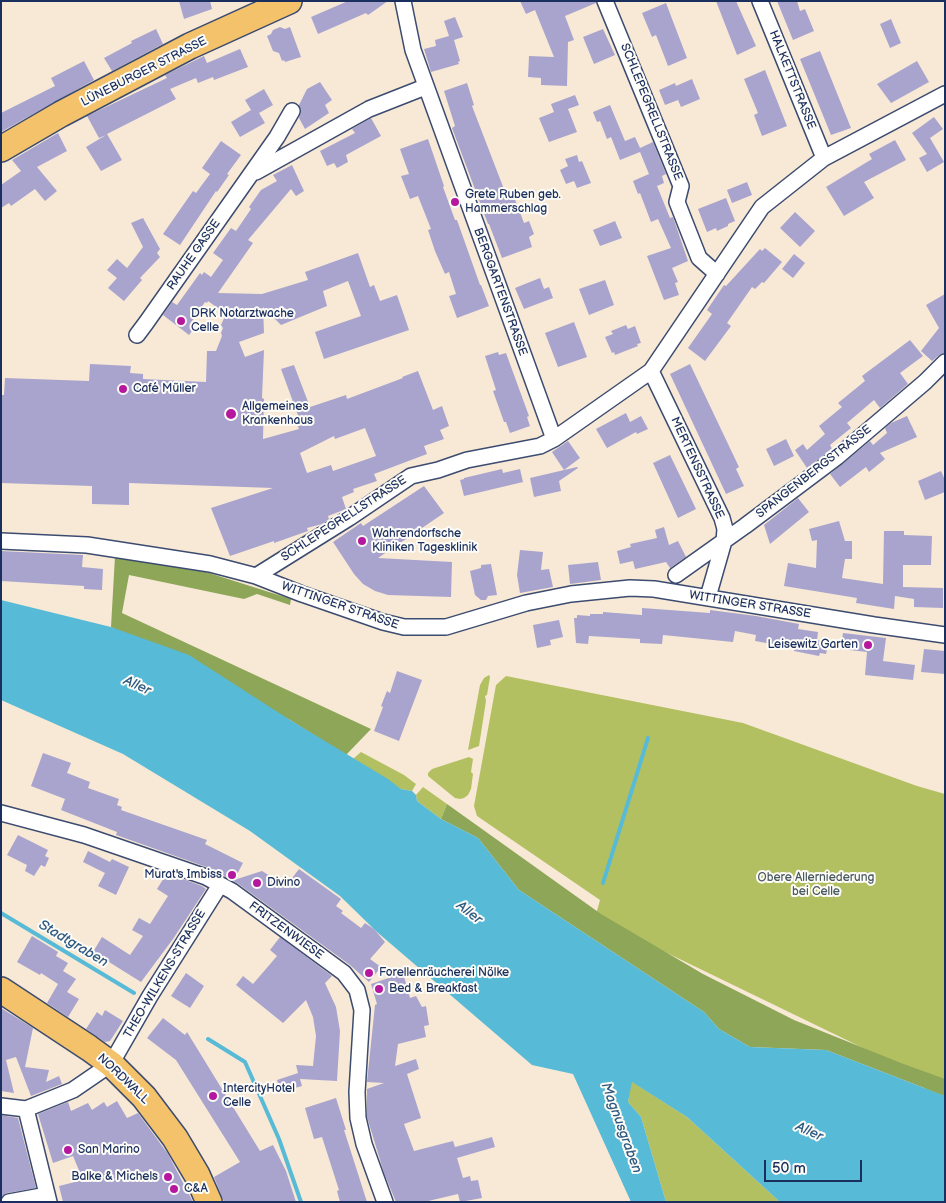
<!DOCTYPE html>
<html>
<head>
<meta charset="utf-8">
<style>
  body { margin:0 }
  #map { position:relative; width:946px; height:1203px; overflow:hidden; background:#f7e9d5; font-family:"Balsamiq Sans",sans-serif }
  canvas { display:block }
  .frame { position:absolute; inset:0; border:2px solid #1b2f5e; pointer-events:none }
  .scale { position:absolute; left:764px; top:1160px; width:98px; height:22px; box-sizing:border-box; border:2px solid #1b2f5e; border-top:0; padding-left:6px; font-size:15px; line-height:18px; white-space:nowrap; color:#1b2f5e; -webkit-text-stroke:4px #fdfcf7; paint-order:stroke }
</style>
</head>
<body>
<div id="map">
<canvas width="946" height="1203"></canvas>
<div class="frame"></div>
<div class="scale">50 m</div>
</div>
<script>
const g = document.querySelector('canvas').getContext('2d');
g.lineJoin = 'round';
function fillPath(path, color) { g.fillStyle = color; g.fill(path, 'evenodd'); }
const poly = rows => new Path2D(rows.map(r => 'M' + r).join(''));
function strokePath(path, color, width, dash) { g.strokeStyle = color; g.lineWidth = width; g.lineCap = dash ? 'butt' : 'round'; g.setLineDash(dash || []); g.stroke(path); }
function label(font, color, halo, rows, align = 'center') {
  g.font = font + ' "Balsamiq Sans",sans-serif'; g.lineWidth = 4; g.setLineDash([]); g.textBaseline = 'middle'; g.strokeStyle = halo; g.fillStyle = color; for (const [text, x, y, turn = 0] of rows) {
    g.save(); g.translate(x, y); g.rotate((+turn || 0) * Math.PI / 180); g.textAlign = isNaN(turn) ? turn : align; if (halo) g.strokeText(text, 0, 0); g.fillText(text, 0, 0); g.restore();
  }
}
const green = poly([
  [489,675,490,677,487,695,485,696,486,701,479,746,468,750,480,685,484,678],
  [506,676,743,723,917,786,945,794,945,1202,903,1202,927,1079,595,918,600,900,477,816,474,806,496,685],
  [361,752,404,775,416,784,412,791,401,789,353,759],
  [469,757,473,759,471,772,473,774,471,789,468,795,464,798,460,799,455,798,428,776,428,773,432,769],
  [423,787,447,804,441,819,417,801,416,795],
  [631,1081,687,1117,780,1202,666,1202,641,1117,628,1102]
]);
const forest = poly([
  [115,556,206,572,291,599,290,605,257,594,244,599,129,575,122,613,371,729,346,755,290,720,111,627],
  [447,804,601,914,703,974,794,1020,901,1063,945,1079,945,1096,826,1050,750,1047,719,1029,704,1012,519,890,478,838,441,819]
]);
const water = poly([
  [1,600,111,627,189,655,290,720,388,779,401,789,412,791,416,795,417,801,441,819,478,838,519,890,704,1012,719,1029,750,1047,826,1050,945,1096,945,1202,780,1202,687,1117,632,1082,628,1102,641,1117,666,1202,631,1202,573,1074,532,1065,377,932,340,896,250,831,123,754,1,700]
]);
const stream = poly([
  [603,883,648,738],
  [1,913,134,993],
  [208,1039,245,1062,279,1139,301,1202]
]);
const building = poly([
  [179,1,210,1,212,9,184,19],
  [348,1,388,1,368,15,366,13,318,34,311,17],
  [520,1,596,1,596,3,565,16,574,40,568,42,567,86,541,85,541,78,528,77,529,56,554,57,535,10,526,14],
  [716,1,736,1,756,46,737,55],
  [777,1,797,1,800,11,805,9,814,31,793,40],
  [666,3,687,58,668,66,656,35,652,37,642,13],
  [455,17,463,37,454,40,460,61,458,62,459,64,431,72,424,49,436,46,435,40,449,36,444,21],
  [891,19,901,43,890,48,880,24],
  [280,27,285,29,290,27,301,57,285,62,284,60,282,61,279,53,273,51,267,36,271,34,273,30],
  [156,29,163,44,112,71,104,58,132,43,131,41],
  [603,29,615,55,594,64,583,37],
  [240,49,248,67,214,80,213,77,198,83,196,78,170,89,176,99,107,134,122,160,101,171,86,147,106,135,99,138,87,116,167,78,165,75,204,56,207,63],
  [820,51,851,128,831,135,800,59],
  [84,61,94,80,1,132,1,113,55,86,51,78],
  [917,61,929,82,891,103,877,84],
  [765,70,787,126,762,136,754,115,758,113,744,79],
  [692,79,700,99,681,107,678,100,665,105,659,90,675,83,676,86],
  [320,82,332,100,325,105,329,113,305,129,299,118,301,111,299,105,307,89],
  [467,83,474,105,472,106,507,197,513,194,524,223,529,221,534,234,529,237,532,247,502,258,489,224,488,224,452,128,455,126,444,91],
  [264,89,273,105,259,113,265,123,240,137,231,122,251,110,245,100],
  [575,95,579,105,568,109,577,132,549,142,539,118,554,112,551,104],
  [610,105,625,141,635,137,640,148,653,142,666,174,662,176,664,183,657,186,670,218,673,217,688,261,672,268,678,282,675,283,679,295,664,300,647,256,671,248,658,219,651,222,640,193,638,194,633,181,649,174,640,152,620,160,611,137,607,139,600,121,597,122,593,112],
  [934,117,943,129,930,138,944,162,927,172,919,158,927,154,912,133],
  [371,118,381,136,346,155,348,162,337,168,334,163,327,166,320,151,355,133,352,129],
  [58,133,67,151,37,167,57,191,45,201,35,189,11,206,9,203,1,208,1,185,21,171,12,160],
  [428,139,444,186,443,187,455,220,457,220,480,285,481,285,489,306,457,318,449,296,456,294,449,272,445,274,435,251,428,230,431,229,418,196,410,199,401,176,409,174,400,149],
  [895,140,906,160,864,182,874,198,844,216,826,187,872,159,869,154],
  [221,141,241,155,227,174,229,175,217,192,216,191,180,245,163,234,193,191,196,193,210,174,202,168],
  [577,155,579,162,582,161,591,183,577,188,574,181,566,184,560,170,568,166,565,159],
  [292,165,304,191,296,196,291,189,248,240,253,243,218,293,262,294,308,280,305,272,358,253,370,287,374,285,380,301,397,295,409,330,324,359,315,332,361,316,348,281,323,291,327,306,281,325,263,307,264,333,239,342,245,357,264,350,262,398,264,399,263,439,299,429,295,420,299,418,281,369,294,365,310,407,346,395,347,399,403,378,402,377,418,371,433,410,442,406,449,426,440,430,444,439,424,446,427,454,374,474,377,481,353,489,354,492,342,497,346,509,328,516,329,519,322,524,307,528,308,531,274,543,274,541,230,556,211,508,273,488,129,483,129,505,92,504,92,486,1,483,1,395,4,395,5,378,89,381,90,364,131,366,130,373,143,374,143,379,206,382,207,351,216,351,222,336,221,333,223,328,221,325,226,314,208,301,207,303,205,302,190,324,195,327,189,335,163,315,172,302,177,305,200,273,202,275,204,272,211,277,223,260,213,253,231,228,236,231,251,209,249,207,261,190,277,181,273,175],
  [365,428,376,456,333,471,331,465,307,473,300,453,334,436,335,439],
  [747,182,752,195,732,203,727,190],
  [726,198,735,221,728,224,728,226,717,231,716,228,707,232,698,209],
  [795,212,815,231,800,247,780,228],
  [143,218,160,249,157,253,160,257,140,278,142,280,124,301,108,288,117,278,107,270,117,259,127,268,143,247,131,223],
  [615,221,622,238,600,246,593,230],
  [765,248,782,262,764,283,762,282,755,289,752,287,727,323,731,326,705,361,688,348,712,314,707,310,724,285,726,286,760,249,762,251],
  [794,254,805,263,793,278,782,269],
  [540,278,544,289,549,287,553,298,524,309,515,288],
  [605,280,614,305,589,315,579,289],
  [945,294,945,353,939,355,932,361,921,351,939,328,926,305],
  [574,322,587,357,558,367,545,333],
  [626,325,628,329,635,326,641,343,637,344,638,346,615,355,614,352,612,353,605,337,613,334,611,331],
  [910,340,923,356,900,373,908,384,880,408,874,400,847,423,851,428,830,445,832,449,807,468,795,450,803,444,807,450,825,434,819,426,842,407,838,403,865,381,862,376],
  [498,352,499,355,506,353,529,416,527,417,530,426,510,433,506,422,504,422,493,391,496,390,485,356],
  [690,364,739,467,736,469,744,486,726,494,670,374],
  [626,413,630,422,641,416,648,429,637,434,636,432,607,448,596,429],
  [907,416,917,437,880,453,885,459,869,472,866,467,840,487,830,474,870,441,873,445,887,433,885,428,891,423],
  [786,439,794,456,774,466,766,449],
  [568,441,580,458,564,470,552,452],
  [670,455,696,509,678,518,653,463],
  [577,467,578,468,559,481,561,491,534,497,530,478],
  [502,469,503,473,520,469,523,482,464,496,460,480,464,479,464,478],
  [941,471,945,480,945,492,925,500,918,481],
  [424,486,444,513,378,558,452,562,451,597,388,595,375,591,363,584,354,574,333,542,361,523,363,526],
  [798,498,809,512,770,544,764,525],
  [839,521,845,541,852,541,852,559,845,559,842,578,883,584,884,531,904,531,904,535,932,536,931,565,903,565,903,587,943,588,943,608,914,607,914,599,895,596,894,609,856,603,857,598,784,586,788,563,816,568,817,540,812,541,809,529],
  [664,527,669,545,678,541,686,557,670,568,666,562,635,569,633,561,620,564,617,551,631,547,630,544,657,538,655,530],
  [520,550,543,552,541,570,549,569,553,587,520,593,517,575],
  [1,551,83,555,82,567,103,569,102,590,84,589,84,586,1,581],
  [598,562,601,580,570,584,568,565],
  [491,564,497,595,488,596,486,600,481,600,475,595,470,571,481,568,481,565],
  [642,608,710,613,710,610,756,616,799,624,798,629,818,632,817,640,829,642,826,654,820,653,819,656,794,651,794,648,755,641,756,635,735,631,733,642,663,635,662,644,640,643,640,639,589,636,588,644,576,643,574,618,577,618,577,615,590,616,590,614,603,614,603,612,642,615],
  [559,620,563,637,550,640,551,645,537,648,533,625],
  [843,633,886,638,883,661,915,665,913,680,865,675,867,652,841,649],
  [924,649,945,651,945,674,921,672],
  [397,671,422,680,399,741,374,731,383,707,381,706,387,691,390,693],
  [43,753,71,763,67,773,90,782,88,788,119,799,117,805,122,807,121,810,207,840,205,844,243,863,234,880,262,871,286,886,299,869,341,899,336,906,343,911,341,913,361,928,365,923,374,929,385,942,370,959,381,967,369,982,350,965,237,883,209,868,116,835,117,832,61,810,65,799,31,786],
  [18,835,48,850,45,856,49,858,45,867,41,865,34,876,25,871,27,865,7,855],
  [88,851,110,862,112,859,129,867,116,895,98,886,105,873,83,862],
  [167,873,202,886,206,889,173,939,141,982,93,952,102,937,130,955,143,936,132,930,139,918,150,924,168,896,157,889],
  [32,936,58,952,56,956,68,963,63,971,76,979,67,992,79,999,68,1017,47,1003,58,984,41,973,40,975,17,962],
  [280,937,332,976,325,983,336,1007,340,1031,337,1081,300,1079,302,1086,281,1092,277,1080,298,1073,296,1065,313,1066,316,1036,313,1017,306,1000,283,1023,236,985,243,976,253,984,277,956,270,950],
  [186,973,204,986,190,1008,171,996],
  [403,973,410,998,416,996,422,1007,426,1006,429,1025,424,1026,426,1037,398,1044,395,1066,416,1059,419,1069,407,1074,421,1118,404,1124,414,1151,453,1141,455,1147,492,1137,495,1147,457,1158,463,1178,470,1176,471,1181,478,1180,482,1198,460,1202,458,1194,424,1202,396,1202,384,1173,367,1117,367,1089,384,1083,367,1082,375,1005,377,1004,371,984],
  [1,1008,33,1028,25,1067,49,1070,46,1082,59,1076,62,1084,31,1096,16,1057,6,1060,14,1093,1,1091],
  [105,1010,123,1021,110,1041,105,1042,86,1029,97,1012,102,1016],
  [163,1018,185,1035,187,1032,260,1151,273,1145,286,1171,296,1202,224,1202,214,1177,240,1162,176,1060,147,1038],
  [336,1098,346,1130,344,1130,367,1202,340,1202,337,1191,339,1190,322,1137,314,1139,305,1108],
  [117,1101,127,1118,138,1113,168,1154,193,1202,63,1202,59,1186,83,1180,73,1156,53,1163,38,1114,68,1102,71,1111,88,1103,92,1110,104,1102,107,1107],
  [1,1115,18,1118,36,1188,7,1193,1,1197]
]);
const street = poly([
  [403,1,413,50,554,439],
  [605,1,681,186,677,202,699,258,717,274],
  [760,1,824,158],
  [256,172,369,109,425,87],
  [137,335,146,323,277,137,292,111],
  [651,371,722,518,725,529,724,541,708,597],
  [1,541,87,545,210,564,256,576,302,594,383,622,404,627,446,627,526,603,571,594,630,588,654,589,874,625,945,635],
  [676,575,745,526,837,457,925,382,945,362],
  [256,576,349,518,411,476,438,470,467,460,540,446,554,439,651,371,762,207,824,158,945,94],
  [1,813,84,835,206,877,232,891,344,973,357,990,362,1010,357,1092,358,1118,364,1144,385,1202],
  [1,1106,26,1109,73,1090,111,1064,150,996,220,885],
  [26,1109,49,1202],
  [9,1202,47,1195]
]);
const primary = poly([
  [1,149,61,114,190,46,289,1],
  [1,990,89,1048,111,1064,144,1097,175,1138,197,1175,209,1202]
]);
const markers = [
  [455,202,5,"#b5179e"],
  [181,321,5,"#b5179e"],
  [123,389,5,"#b5179e"],
  [231,414,6,"#b5179e"],
  [362,541,5,"#b5179e"],
  [868,645,5,"#b5179e"],
  [232,875,5,"#b5179e"],
  [257,883,5,"#b5179e"],
  [369,973,5,"#b5179e"],
  [379,989,5,"#b5179e"],
  [213,1096,5,"#b5179e"],
  [68,1150,5,"#b5179e"],
  [168,1177,5,"#b5179e"],
  [174,1189,5,"#b5179e"]
];
const streetNames = [
  ["LÜNEBURGER STRASSE",144,72,-27],
  ["HALKETTSTRASSE",792,80,68],
  ["SCHLEPEGRELLSTRASSE",651,112,68],
  ["RAUHE GASSE",194,255,-55],
  ["BERGGARTENSTRASSE",500,292,70],
  ["MERTENSSTRASSE",697,468,65],
  ["SPANGENBERGSTRASSE",814,472,-38],
  ["SCHLEPEGRELLSTRASSE",344,519,-33],
  ["WITTINGER STRASSE",750,605,9],
  ["WITTINGER STRASSE",340,606,19],
  ["FRITZENWIESE",286,931,36],
  ["THEO-WILKENS-STRASSE",165,974,-59],
  ["NORDWALL",123,1079,44]
];
const poiNames = [
  ["Grete Ruben geb.",465,195],
  ["Hammerschlag",465,209],
  ["DRK Notarztwache",191,314],
  ["Celle",191,328],
  ["Café Müller",133,389],
  ["Allgemeines",242,407],
  ["Krankenhaus",242,421],
  ["Wahrendorfsche",372,534],
  ["Kliniken Tagesklinik",372,548],
  ["Leisewitz Garten",858,645,"right"],
  ["Murat's Imbiss",222,875,"right"],
  ["Divino",267,883],
  ["Forellenräucherei Nölke",379,973],
  ["Bed & Breakfast",389,989],
  ["IntercityHotel",223,1089],
  ["Celle",223,1103],
  ["San Marino",78,1150],
  ["Balke & Michels",158,1177,"right"],
  ["C&A",184,1189]
];
const parkNames = [
  ["Obere Allerniederung",816,878],
  ["bei Celle",816,892]
];
const waterNames = [
  ["Aller",137,686,24],
  ["Aller",469,913,38],
  ["Stadtgraben",73,944,31],
  ["Magnusgraben",621,1128,70],
  ["Aller",809,1132,24]
];
fillPath(green, '#b3c062');
fillPath(forest, '#8ea658');
fillPath(water, '#57bad6');
strokePath(stream, '#57bad6', 4);
fillPath(building, '#a9a4ce');
strokePath(street, '#3c4b70', 18);
strokePath(primary, '#3c4b70', 28);
strokePath(street, '#fff', 15);
strokePath(primary, '#f3c26a', 25);
for (const [x, y, r, color] of markers) { const dot = new Path2D(); dot.arc(x, y, r, 0, 2 * Math.PI); g.fillStyle = color; g.fill(dot); strokePath(dot, '#fdfcf7', 2); }
label('12px', '#1b2f5e', '#fdfcf7', streetNames);
label('12px', '#1b2f5e', '#fdfcf7', poiNames, 'left');
label('12px', '#495a5f', '#fdfcf7', parkNames);
label('italic 14px', '#2d5982', '#fdfcf7', waterNames);
</script>
</body>
</html>
